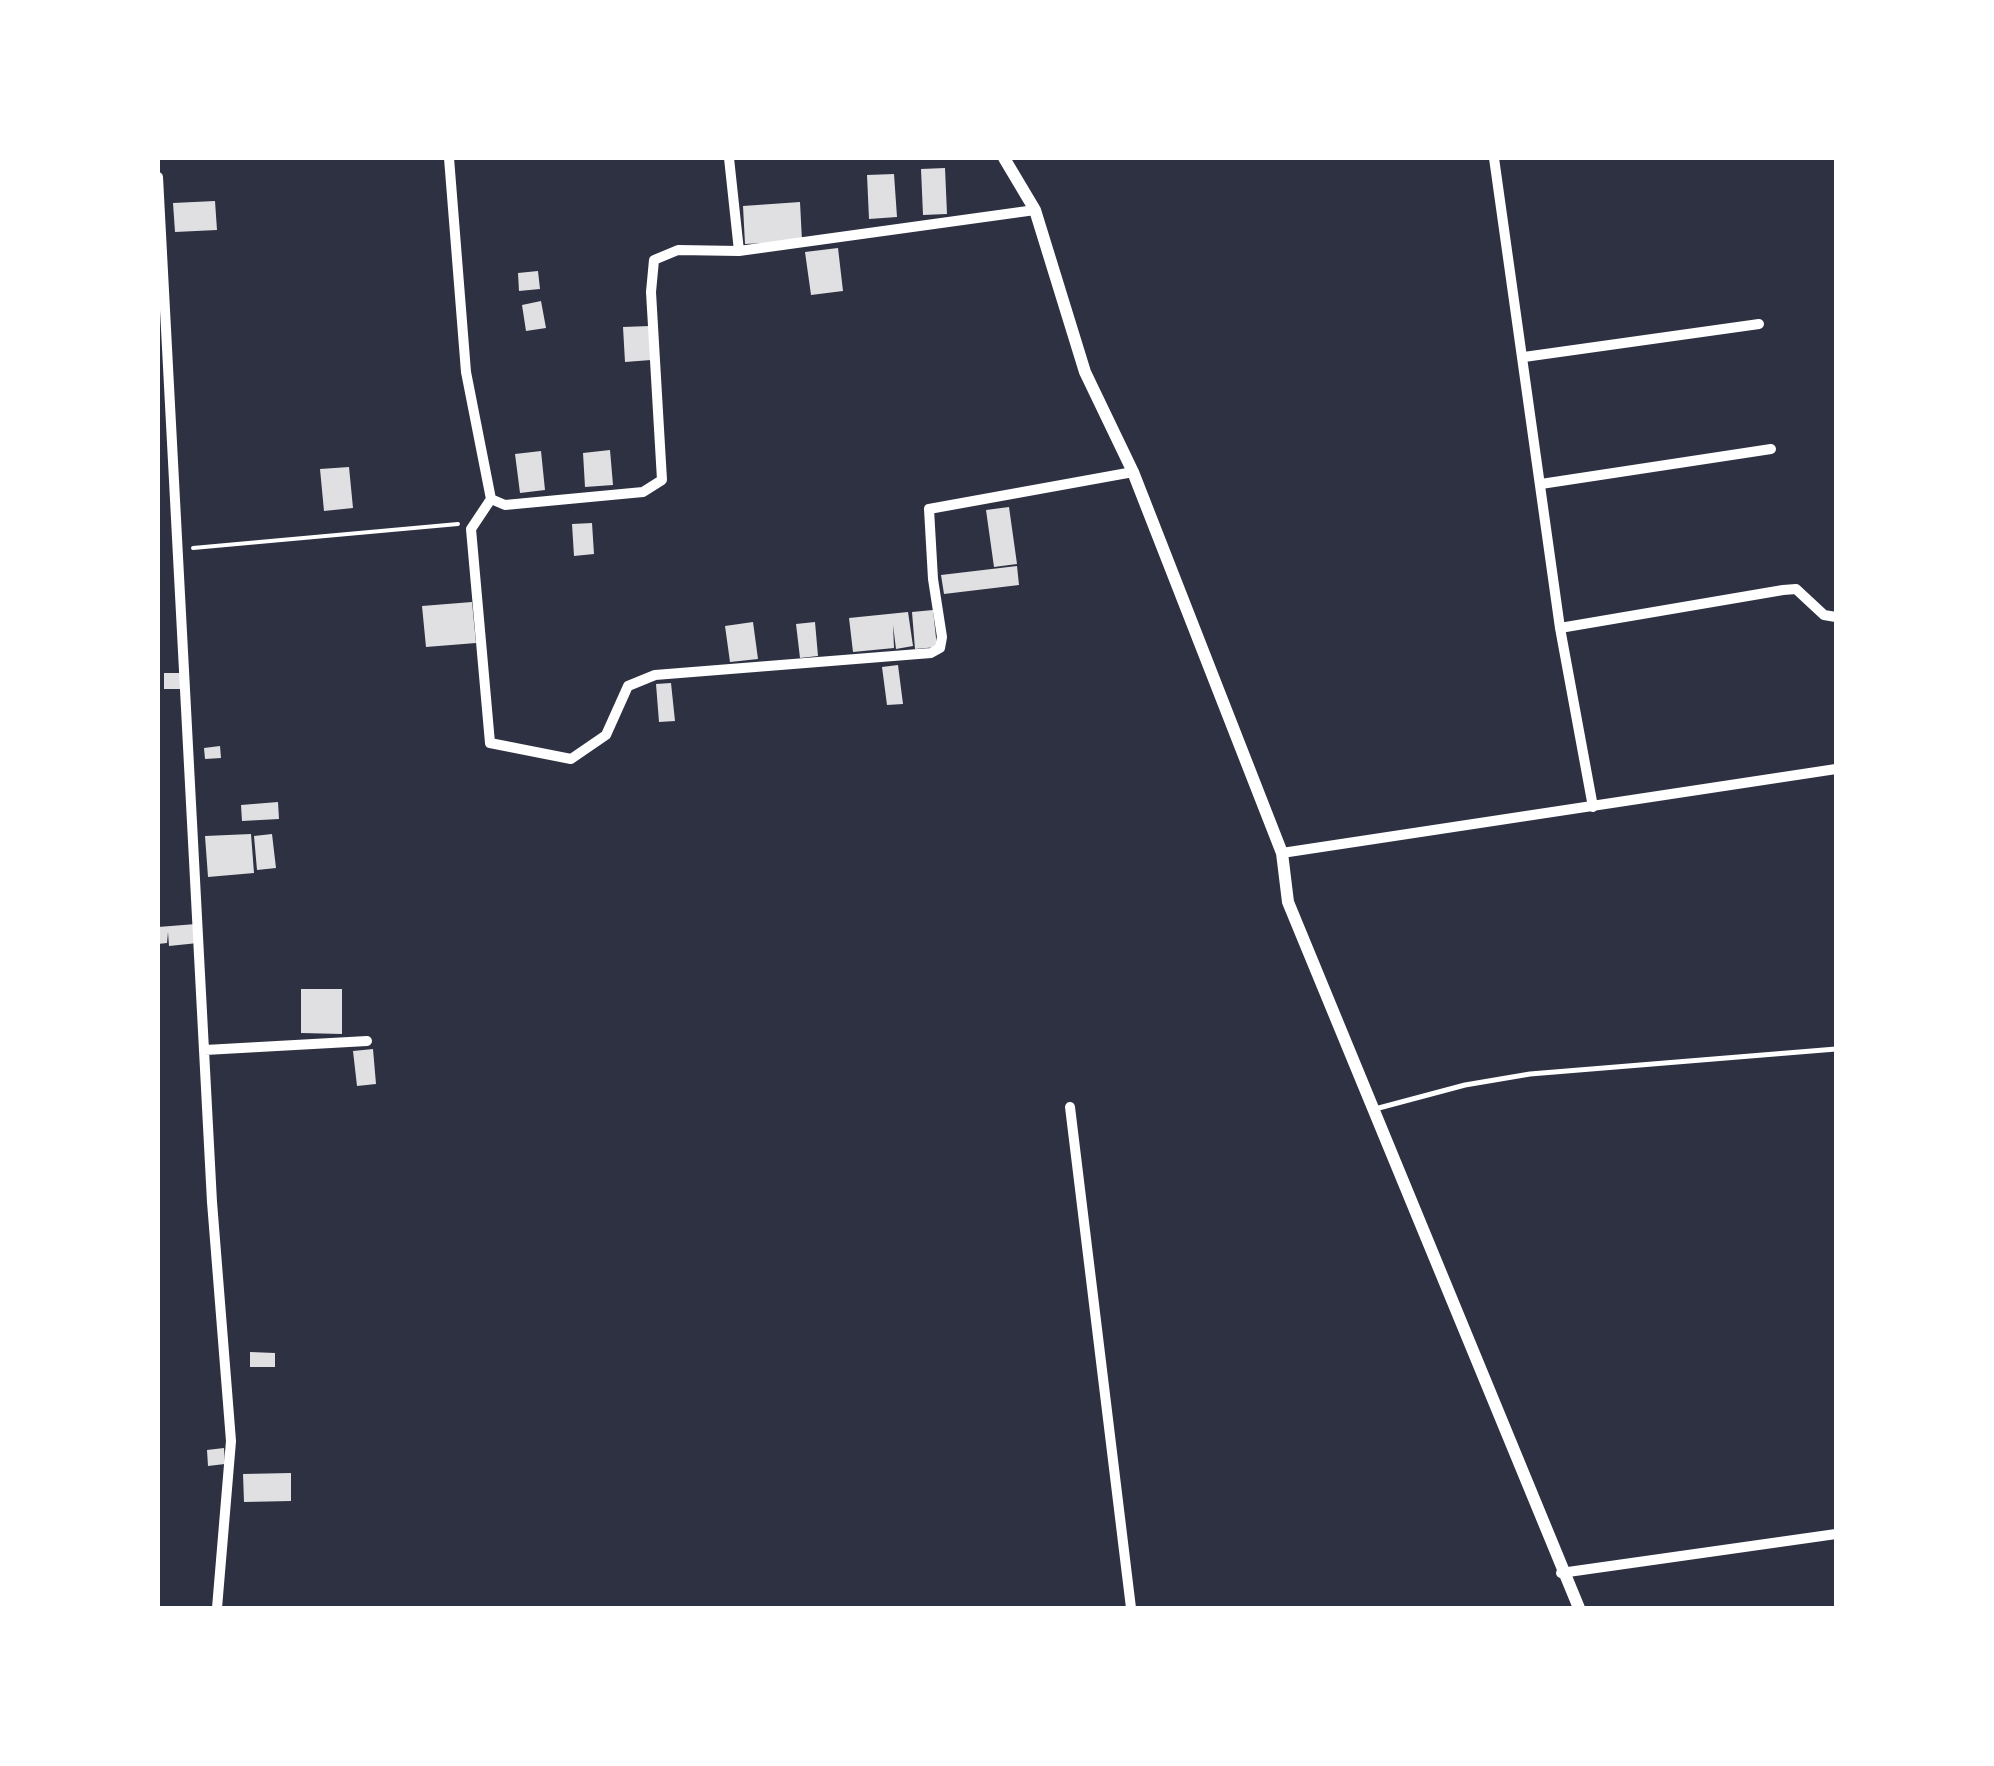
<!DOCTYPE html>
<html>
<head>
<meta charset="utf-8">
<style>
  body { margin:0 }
  #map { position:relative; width:1994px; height:1766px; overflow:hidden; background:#2d3142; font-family:Ubuntu,sans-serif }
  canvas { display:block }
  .frame { position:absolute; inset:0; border:160px solid #fff; pointer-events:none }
</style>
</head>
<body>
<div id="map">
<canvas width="1994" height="1766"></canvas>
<div class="frame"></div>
</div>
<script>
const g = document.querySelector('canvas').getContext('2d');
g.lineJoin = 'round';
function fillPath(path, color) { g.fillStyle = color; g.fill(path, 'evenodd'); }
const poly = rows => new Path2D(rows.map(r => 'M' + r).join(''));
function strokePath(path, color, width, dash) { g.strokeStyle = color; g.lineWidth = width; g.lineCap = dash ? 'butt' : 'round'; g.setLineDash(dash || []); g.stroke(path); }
const building = poly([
  [945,168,947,214,923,215,921,169],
  [894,174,897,217,869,219,867,175],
  [215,201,217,230,175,232,173,203],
  [800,202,802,241,745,244,743,206],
  [838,248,843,291,811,295,805,252],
  [538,271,540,289,519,291,518,273],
  [541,301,546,328,526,331,522,305],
  [650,326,651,360,625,362,623,327],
  [610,450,613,485,585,487,583,453],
  [541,451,545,490,520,493,515,454],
  [349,467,353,508,324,511,320,469],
  [1009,507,1017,564,994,567,986,510],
  [592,523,594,554,574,556,572,524],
  [1017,566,1019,585,944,594,941,575],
  [472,602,476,643,426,647,422,606],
  [933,610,937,647,915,649,912,612],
  [908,612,913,646,896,649,893,625,894,648,853,652,849,618],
  [753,622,758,659,730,662,725,626],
  [815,622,818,656,800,658,796,624],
  [898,665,903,704,887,705,882,667],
  [164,673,184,673,184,689,164,689],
  [671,683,675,721,659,722,656,684],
  [220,746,221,758,205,759,204,748],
  [278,802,279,819,242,821,241,805],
  [251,834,254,873,208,877,205,836],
  [272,834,276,868,257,870,254,836],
  [196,924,198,943,169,946,168,932,167,943,158,944,158,927],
  [301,989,342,989,342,1034,301,1033],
  [373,1049,376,1084,357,1086,353,1051],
  [250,1352,275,1353,275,1367,250,1367],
  [224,1448,225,1464,208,1466,207,1450],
  [291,1473,291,1501,244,1502,243,1474]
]);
const path = poly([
  [193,548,458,524]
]);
const service = poly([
  [1375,1109,1465,1085,1530,1074,1836,1049]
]);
const minor = poly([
  [449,158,466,372,491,499],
  [729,158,739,251],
  [1494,158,1560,628,1593,807],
  [158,177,212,1202,231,1441,217,1608],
  [1035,210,739,251,678,250,654,260,651,292,662,480,643,492,505,505,491,499,471,529,490,743,571,759,606,735,628,686,655,675,931,653,940,648,942,637,933,579,929,509,1133,472],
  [1524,357,1759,324],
  [1541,484,1771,449],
  [1560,628,1783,590,1796,589,1824,615,1836,617],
  [1282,853,1836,769],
  [205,1050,367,1041],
  [1070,1107,1131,1608],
  [1561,1573,1836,1534]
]);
const tertiary = poly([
  [1004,158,1035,210,1085,372,1133,472,1282,853,1288,902,1579,1608]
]);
fillPath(building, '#e0e0e3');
strokePath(path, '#fff', 4);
strokePath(service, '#fff', 5);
strokePath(minor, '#fff', 10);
strokePath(tertiary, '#fff', 12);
</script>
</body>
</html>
